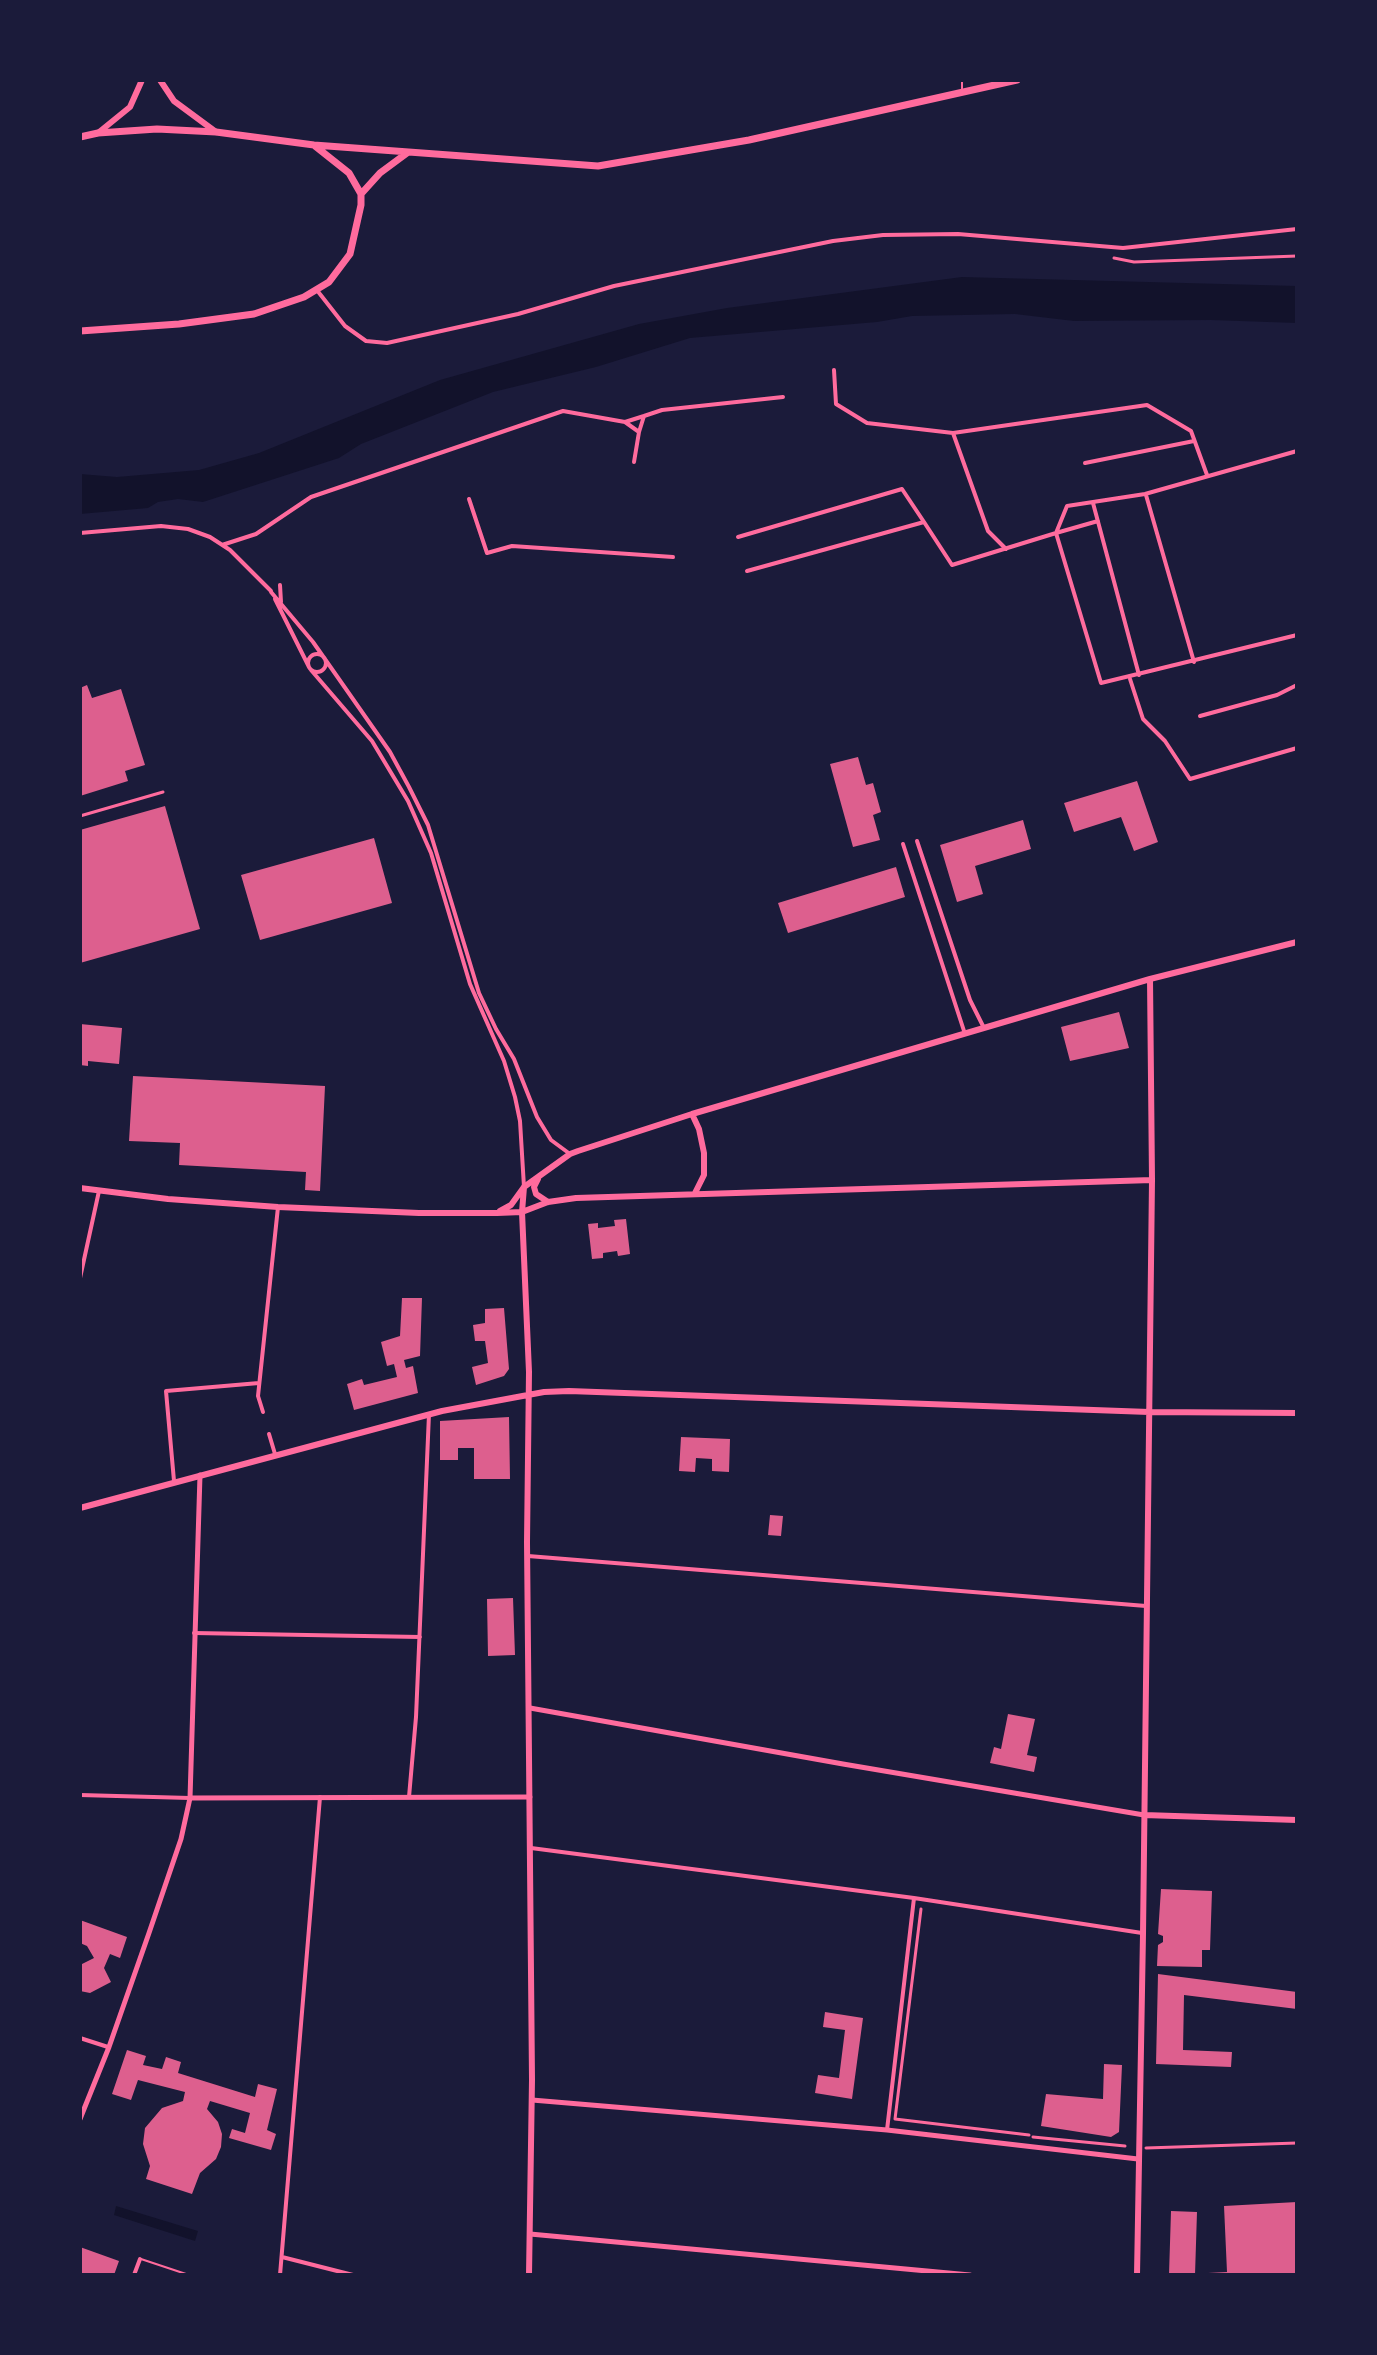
<!DOCTYPE html>
<html>
<head>
<meta charset="utf-8">
<style>
  body { margin:0 }
  #map { position:relative; width:1377px; height:2355px; overflow:hidden; background:#1b1b3a; font-family:"Nunito Sans",sans-serif }
  canvas { display:block }
  .frame { position:absolute; inset:0; border:82px solid #1b1b3a; pointer-events:none }
</style>
</head>
<body>
<div id="map">
<canvas width="1377" height="2355"></canvas>
<div class="frame"></div>
</div>
<script>
const g = document.querySelector('canvas').getContext('2d');
g.lineJoin = 'round';
function fillPath(path, color) { g.fillStyle = color; g.fill(path, 'evenodd'); }
const poly = rows => new Path2D(rows.map(r => 'M' + r).join(''));
function strokePath(path, color, width, dash) { g.strokeStyle = color; g.lineWidth = width; g.lineCap = dash ? 'butt' : 'round'; g.setLineDash(dash || []); g.stroke(path); }
const water = poly([
  [962,277,1297,286,1297,323,1211,320,1074,321,1015,314,912,316,877,322,690,338,596,367,493,392,361,444,339,458,203,502,178,499,158,502,148,508,80,514,80,474,117,477,199,470,259,453,440,380,639,324,727,308],
  [116,2206,198,2231,195,2241,114,2215]
]);
const building = poly([
  [87,685,92,698,121,689,145,765,125,771,128,781,80,796,80,688],
  [858,757,866,785,873,783,881,812,873,815,880,840,853,847,830,764],
  [1137,781,1158,842,1134,851,1121,817,1074,832,1064,803],
  [165,806,200,929,80,963,80,830],
  [1023,820,1031,849,975,866,983,894,957,902,940,845],
  [374,838,392,903,260,940,241,875],
  [896,867,905,897,788,933,778,903],
  [1119,1012,1129,1048,1070,1061,1061,1027],
  [80,1024,122,1028,119,1064,88,1061,88,1066,80,1065],
  [133,1076,325,1086,320,1191,305,1190,306,1172,179,1165,180,1143,129,1141],
  [626,1219,630,1254,618,1256,617,1251,603,1253,603,1258,592,1259,588,1224,598,1223,598,1228,615,1226,614,1220],
  [402,1298,422,1298,420,1356,404,1360,406,1368,413,1366,418,1393,354,1410,347,1384,362,1379,364,1385,397,1377,394,1364,387,1366,381,1342,400,1336],
  [504,1308,509,1369,504,1376,476,1385,472,1367,488,1363,485,1341,475,1341,473,1325,485,1323,485,1309],
  [509,1417,510,1479,474,1479,474,1448,458,1448,458,1460,440,1460,440,1421],
  [681,1437,730,1439,729,1472,712,1471,712,1459,696,1458,695,1472,679,1471],
  [770,1515,783,1516,781,1536,768,1535],
  [513,1598,515,1655,488,1656,487,1599],
  [1008,1714,1035,1719,1027,1755,1037,1757,1034,1772,990,1763,994,1747,1001,1749],
  [1161,1889,1212,1891,1210,1950,1202,1950,1202,1967,1157,1966,1158,1945,1163,1942,1163,1936,1158,1934],
  [80,1920,127,1937,120,1958,110,1954,104,1968,111,1982,90,1993,80,1991,80,1965,94,1958,87,1946,80,1943],
  [1158,1974,1297,1992,1297,2009,1184,1995,1183,2050,1232,2052,1231,2067,1156,2064],
  [825,2012,863,2018,852,2099,815,2093,818,2075,839,2078,845,2030,823,2027],
  [127,2050,146,2056,143,2065,162,2069,166,2057,181,2062,178,2073,255,2097,258,2084,277,2089,267,2130,276,2134,271,2150,229,2138,232,2129,245,2133,250,2113,210,2101,207,2109,218,2122,222,2134,221,2147,216,2159,200,2173,192,2194,146,2179,150,2166,143,2144,145,2128,162,2108,183,2101,185,2092,138,2080,131,2100,112,2094],
  [1104,2064,1122,2065,1119,2132,1111,2137,1041,2126,1046,2094,1103,2099],
  [1297,2202,1297,2275,1208,2275,1208,2273,1227,2272,1224,2206],
  [1171,2211,1197,2212,1195,2275,1169,2275],
  [80,2247,119,2261,114,2275,80,2275]
]);
const service = poly([
  [962,80,962,91],
  [141,2259,189,2275]
]);
const pedestrian = poly([
  [1114,258,1134,262,1297,256],
  [80,816,163,792],
  [921,1909,895,2119,1029,2135],
  [1033,2137,1125,2146],
  [1146,2148,1297,2143]
]);
const minor = poly([
  [316,289,345,326,366,341,387,343,518,314,614,286,833,241,883,235,958,234,1123,248,1297,229],
  [834,370,836,404,867,423,953,433],
  [644,416,662,410,783,397],
  [634,462,639,432],
  [1085,463,1194,441],
  [1146,495,1194,662],
  [469,499,487,553,512,546,673,557],
  [1093,503,1139,675],
  [1098,521,1056,533,1101,683,1297,635],
  [80,533,161,526,188,529,210,537,230,550,271,591],
  [738,537,902,489,924,522],
  [222,545,256,534,311,497,563,411,625,422,644,416,639,432,625,422],
  [1006,549,988,531,953,433,1147,405,1191,431,1207,475],
  [747,571,924,522,952,565,1056,533,1067,506,1145,494,1297,451],
  [280,585,281,602],
  [271,592,313,642,390,752,409,787,428,825,479,993,496,1029,514,1059,537,1117,551,1140,570,1154],
  [275,599,309,667],
  '308 663a9 9 0 1 1 18 0a9 9 0 1 1-18 0Z',
  [311,670,372,741,408,801,431,853,470,984,504,1061,515,1097,520,1121,524,1187],
  [1130,679,1143,719,1165,741,1190,779,1297,748],
  [1200,716,1277,695,1297,685],
  [917,841,970,1000,984,1028],
  [903,844,965,1034],
  [80,1278,99,1191],
  [263,1412,258,1396,278,1207],
  [269,1434,275,1454],
  [174,1481,166,1391,259,1383],
  [528,1556,1146,1606],
  [194,1633,420,1637],
  [80,1795,190,1798],
  [409,1797,416,1717,429,1414],
  [531,1848,914,1898,1142,1933],
  [80,2038,108,2047],
  [887,2130,914,1898],
  [282,2257,353,2275],
  [134,2275,140,2259],
  [280,2275,320,1797]
]);
const tertiary = poly([
  [530,1708,843,1764,1144,1815],
  [190,1798,530,1797],
  [532,2100,887,2130,1138,2159],
  [80,2119,109,2047,149,1933,181,1839,190,1798,200,1475],
  [530,2234,970,2275]
]);
const secondary = poly([
  [160,80,174,101,216,132],
  [98,133,130,107,142,80],
  [692,1114,699,1129,704,1153,704,1175,695,1193],
  [538,1179,534,1187,536,1194,548,1202],
  [524,1187,522,1212,529,1372,527,1542,532,2080,529,2275],
  [80,1188,168,1199,278,1207,419,1213,497,1213,522,1212,548,1202,576,1198,1152,1180],
  [500,1211,511,1205,524,1187,570,1154,578,1151,692,1114,1150,979,1297,942],
  [80,1508,442,1411,544,1392,569,1391,1149,1412,1297,1413],
  [1144,1815,1297,1820],
  [1137,2275,1143,1934,1152,1180,1150,979]
]);
const primary = poly([
  [80,137,98,133,157,129,216,132,314,145,598,166,749,140,1017,80],
  [361,194,380,173,407,153],
  [80,331,179,324,254,314,304,297,329,282,350,254,361,205,361,194,349,173,315,146]
]);
fillPath(water, '#12122b');
fillPath(building, '#dd5f8e');
strokePath(service, '#ff6b9d', 2);
strokePath(pedestrian, '#ff6b9d', 3);
strokePath(minor, '#ff6b9d', 4);
strokePath(tertiary, '#ff6b9d', 5);
strokePath(secondary, '#ff6b9d', 6);
strokePath(primary, '#ff6b9d', 7);
</script>
</body>
</html>
